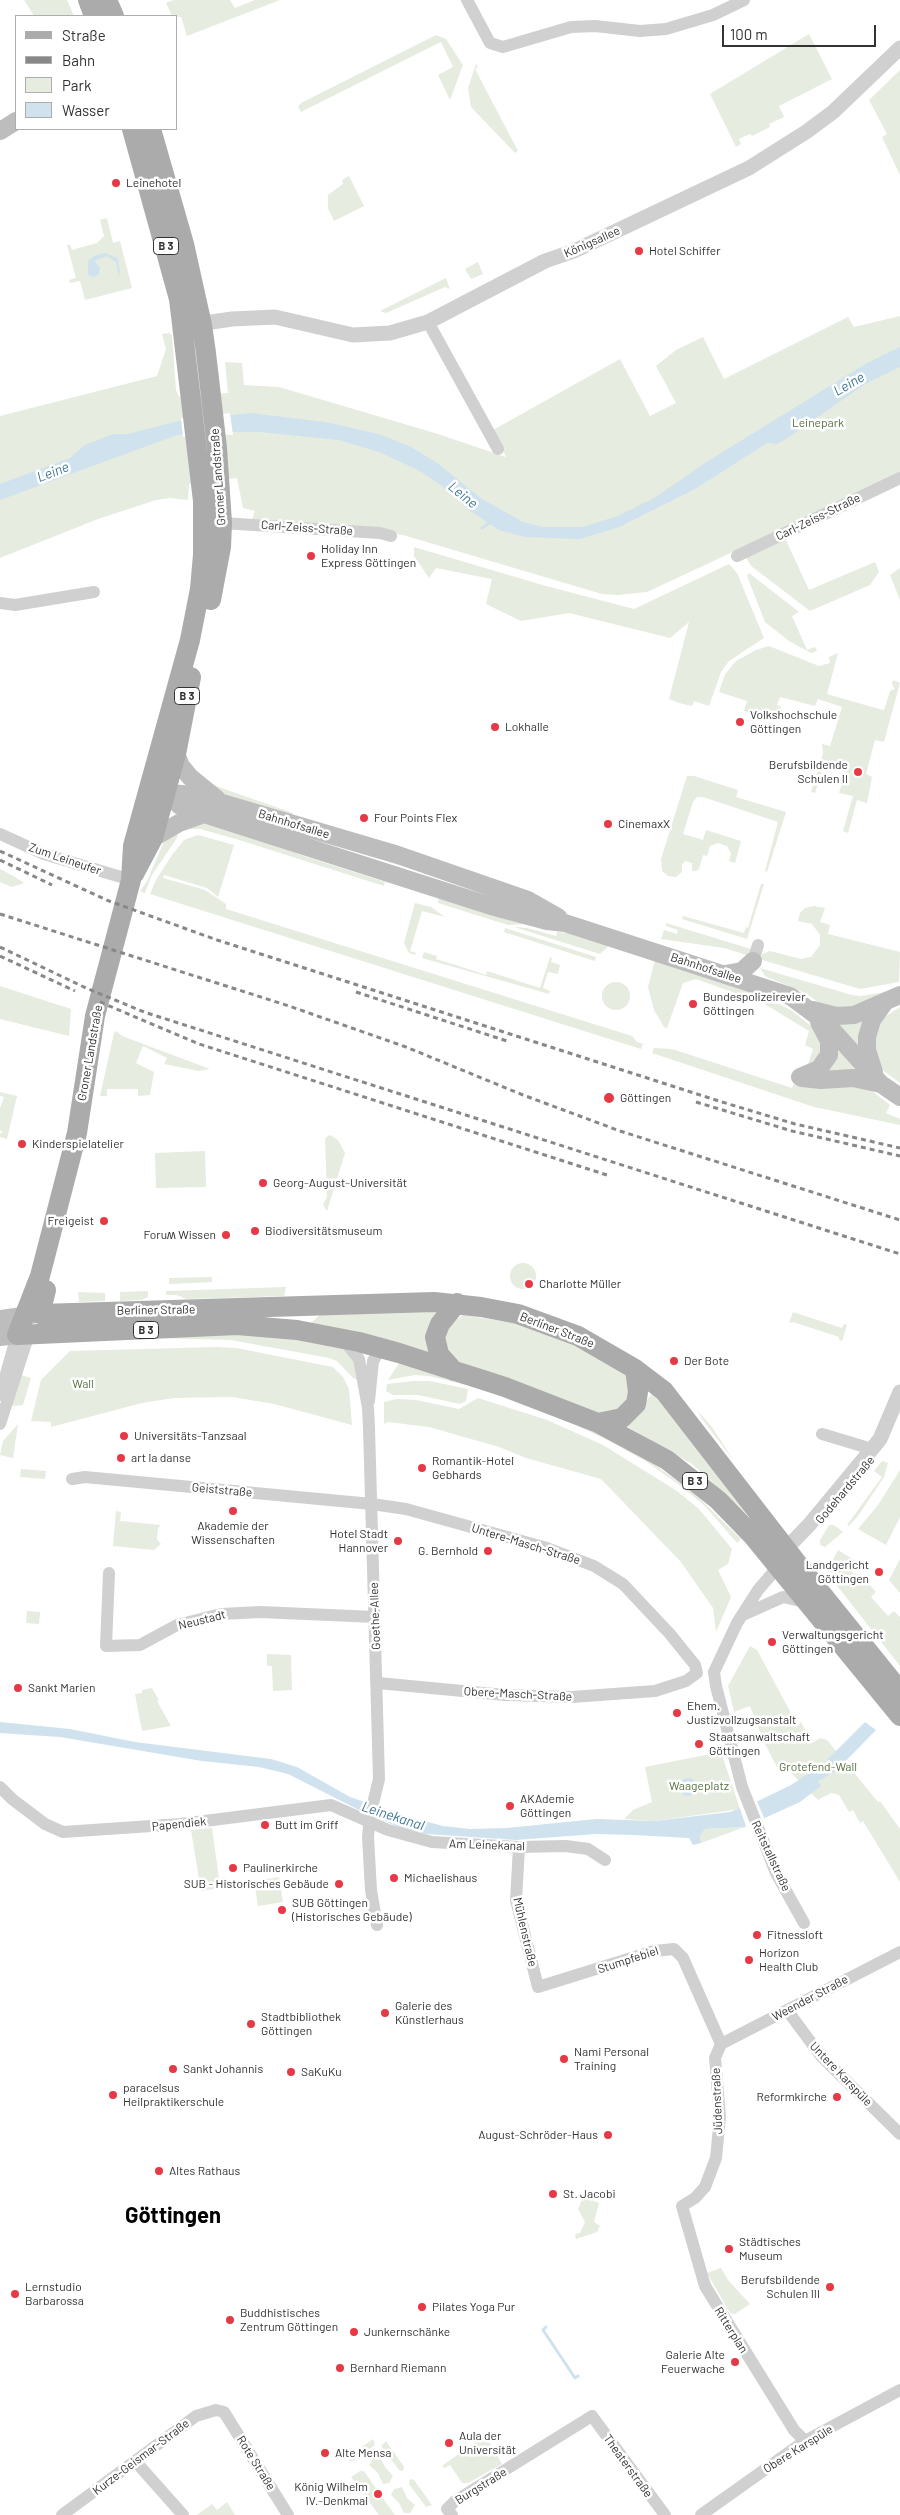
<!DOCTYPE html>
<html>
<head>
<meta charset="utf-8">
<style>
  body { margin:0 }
  #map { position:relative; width:900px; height:2515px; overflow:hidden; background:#fff; font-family:Barlow,sans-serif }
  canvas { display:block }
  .legend { position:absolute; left:15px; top:15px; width:162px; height:115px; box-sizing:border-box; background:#fff; border:1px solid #adadad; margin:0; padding:6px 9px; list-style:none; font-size:15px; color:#333 }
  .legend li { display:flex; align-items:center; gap:10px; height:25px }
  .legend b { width:25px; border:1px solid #adadad }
  .scale { position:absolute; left:722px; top:25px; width:154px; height:22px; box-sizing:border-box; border:2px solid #333; border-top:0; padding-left:6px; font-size:15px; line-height:18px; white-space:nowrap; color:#333; -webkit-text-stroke:4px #fff; paint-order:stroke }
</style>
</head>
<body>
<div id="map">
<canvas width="900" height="2515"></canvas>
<ul class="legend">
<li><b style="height:6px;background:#ababab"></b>Straße</li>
<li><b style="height:6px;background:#888"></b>Bahn</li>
<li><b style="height:14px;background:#e6ecdf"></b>Park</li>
<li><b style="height:14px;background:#cfe2ee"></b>Wasser</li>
</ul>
<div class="scale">100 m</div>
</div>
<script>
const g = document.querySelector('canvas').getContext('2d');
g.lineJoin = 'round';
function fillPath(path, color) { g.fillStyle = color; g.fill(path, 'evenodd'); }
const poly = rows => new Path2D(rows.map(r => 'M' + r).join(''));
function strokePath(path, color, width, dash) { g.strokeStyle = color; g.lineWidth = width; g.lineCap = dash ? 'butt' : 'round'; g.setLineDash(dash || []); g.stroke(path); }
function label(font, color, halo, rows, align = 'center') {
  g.font = font + ' Barlow,sans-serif'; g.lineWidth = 5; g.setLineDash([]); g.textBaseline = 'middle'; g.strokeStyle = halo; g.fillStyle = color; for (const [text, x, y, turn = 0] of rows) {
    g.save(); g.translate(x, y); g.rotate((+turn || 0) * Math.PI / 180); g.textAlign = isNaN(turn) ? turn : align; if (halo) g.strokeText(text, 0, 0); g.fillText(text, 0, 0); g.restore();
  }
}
const green = poly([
  [24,0,67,0,74,16,34,16],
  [174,0,230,0,235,8,255,0,280,0,187,36,181,17,172,16,166,3],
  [809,34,832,79,779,106,784,117,769,124,770,127,752,136,750,134,739,139,741,144,736,147,710,94],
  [436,35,446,39,463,65,450,100,438,75,453,67,441,42,301,112,298,107,301,103],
  [476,64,478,67,475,69,518,151,515,153,471,107,468,88],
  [900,70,900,175,882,137,887,134,869,100],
  [349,176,364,206,334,221,328,208,328,195,343,184,342,180],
  [107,218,113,243,120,241,132,288,85,300,80,281,70,283,69,280,76,278,67,245,70,245,72,250,97,243,104,236,100,220],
  [478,262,483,274,471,279,465,269],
  [446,278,450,289,445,287,386,313,380,311],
  [900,316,900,474,647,592,618,595,602,594,403,535,376,530,252,519,255,511,243,508,237,478,189,484,188,500,170,498,156,500,98,519,0,558,0,416,157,376,166,349,162,334,169,333,172,335,176,390,179,397,228,393,225,362,242,363,244,385,279,387,438,434,506,457,493,430,620,359,650,416,676,403,656,366,676,350,703,337,724,379,848,317,854,327],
  [785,538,809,590,875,562,879,572,870,585,810,611,751,566,745,556],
  [414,547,546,586,634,609,729,564,737,573,764,638,729,661,721,672,709,706,694,701,692,706,679,703,669,699,689,622,670,638,569,613,521,621,486,604,492,579,436,568,429,578,414,556],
  [900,568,900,600,890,575],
  [749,573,799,612,792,616,807,650,815,647,817,651,811,653,789,641,765,622,747,576],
  [769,646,819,666,830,663,829,657,838,653,827,694,879,709,884,710,890,691,895,689,892,684,893,680,900,683,884,742,875,740,866,774,872,777,867,803,857,800,848,833,843,831,853,796,839,793,847,766,825,760,815,793,811,792,823,753,822,744,830,746,842,707,818,699,815,706,780,697,777,705,781,707,779,722,744,711,747,701,719,692,725,674,736,661,756,650],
  [687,776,694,776,738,790,736,797,786,812,767,872,765,871,778,822,703,797,697,797,693,802,683,834,703,840,706,830,741,841,735,863,729,861,731,853,727,846,718,843,710,846,707,856,703,855,699,869,696,871,692,871,692,863,685,861,682,865,682,872,676,877,668,876,662,871,661,859],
  [210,784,293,813,292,817,221,793],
  [207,823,269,841,301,855,385,882,384,886,236,839,200,829,190,829,187,824],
  [178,832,177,838,152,875,145,893,140,891,147,881,165,839],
  [198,835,234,845,218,897,207,888,164,875,163,878,205,890,226,904,226,909,632,1036,637,1042,643,1044,641,1049,150,894,156,880,172,855,184,840],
  [0,869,15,877,24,883,12,887,0,882],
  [761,884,764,884,747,939,682,919,683,916,744,933,746,927,748,928],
  [439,894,527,924,508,925,438,903],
  [415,903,431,907,445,917,422,911,410,951,416,953,415,955,409,953,404,943],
  [814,906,825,908,820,922,830,925,828,934,900,952,899,982,860,989,759,959,762,954,770,951,801,959,811,957,820,945,820,935,812,924,798,921,800,913,805,908],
  [666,923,751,949,749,956,724,948,661,939,664,930,677,934,678,930,666,926],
  [514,927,527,928,556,936,557,932,577,934,610,945,600,954],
  [505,928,596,957,595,961,504,932],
  [424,952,437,956,436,959,459,966,486,975,487,971,540,988,550,957,552,958,551,962,560,965,558,974,548,972,543,988,550,991,549,994,422,958],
  [655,959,749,989,791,1010,816,1030,824,1051,806,1071,813,1049,805,1045,809,1031,763,1003,696,979,683,983,667,1028,664,1027,654,1010,648,987],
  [760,968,852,995,861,996,886,992,861,1007,827,1008,805,993,765,976],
  '602 996a14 14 0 1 1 28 0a14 14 0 1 1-28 0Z',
  [0,986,71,1009,69,1036,0,1019],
  [900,1007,900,1083,884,1071,875,1058,874,1034,883,1018],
  [865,1013,866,1054,835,1025],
  [116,1031,122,1036,210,1069,199,1071,164,1064,167,1058,143,1046,136,1063,154,1072,150,1095,138,1096,138,1089,107,1089,107,1096,100,1096,114,1033],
  [830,1040,867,1077,823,1071],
  [654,1048,672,1049,792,1088,795,1081,848,1084,872,1091,890,1105,886,1113,900,1119,900,1125,814,1107,652,1053],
  [0,1092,17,1096,7,1139,0,1137,0,1134,3,1132,0,1130,0,1108,4,1097,0,1096],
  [330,1135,338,1140,345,1153,327,1211,323,1205,327,1197,325,1138],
  [205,1151,206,1187,156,1188,155,1153],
  '510 1276a13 13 0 1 1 26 0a13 13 0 1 1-26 0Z',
  [212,1277,212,1282,169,1284,169,1278],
  [286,1287,284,1296,186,1299,177,1295,166,1295,166,1291],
  [148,1291,148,1297,142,1300,120,1301,120,1292],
  [78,1292,105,1293,105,1301,79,1302],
  [439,1309,433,1358,309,1325,325,1310],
  [793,1312,842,1328,844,1324,847,1325,842,1341,839,1340,839,1337,793,1322,789,1323],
  [463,1315,542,1327,624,1372,631,1384,626,1406,602,1414,458,1361,444,1344,445,1328],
  [220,1331,339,1343,354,1358,358,1380,353,1378,337,1361,329,1358,231,1340,154,1338],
  [217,1347,236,1348,333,1367,343,1377,349,1389,352,1425,274,1404,232,1397,174,1398,142,1403,51,1427,51,1422,31,1421,41,1380,70,1351],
  [401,1360,555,1414,620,1444,651,1462,696,1495,741,1539,737,1543,705,1506,678,1484,647,1462,609,1441,576,1425,475,1387,429,1376,415,1375,388,1380],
  [21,1375,31,1378,23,1405,11,1406],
  [413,1381,430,1381,468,1389,466,1401,460,1404,418,1395,393,1395,386,1391,387,1384],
  [654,1391,757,1524,692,1464,626,1426],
  [478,1398,547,1420,603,1445,677,1491,699,1509,732,1549,728,1564,718,1570,731,1597,716,1632,713,1608,681,1562,601,1479,526,1458,499,1447,429,1427,388,1422,384,1424,384,1402,397,1399,416,1400,459,1409],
  [697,1410,712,1427,734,1461,702,1419],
  [18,1424,13,1458,0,1455,3,1441],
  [882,1461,888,1463,884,1477,858,1516,849,1526,847,1525,882,1477,874,1471],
  [21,1469,46,1471,45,1479,20,1477],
  [900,1470,900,1517,886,1545,858,1529,878,1505],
  [116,1511,121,1512,120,1521,161,1525,158,1528,157,1539,161,1544,154,1550,113,1546],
  [829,1525,834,1525,843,1532,825,1547,820,1545,820,1540],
  [838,1550,857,1562,852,1573,862,1576,876,1592,871,1597,888,1616,894,1611,900,1617,900,1666,831,1578,830,1566],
  [900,1559,900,1593,889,1580],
  [27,1611,40,1612,39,1624,26,1623],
  [750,1646,757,1650,798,1726,801,1722,812,1743,820,1738,827,1740,878,1802,880,1801,900,1829,900,1882,863,1821,860,1823,853,1810,849,1812,839,1795,831,1793,818,1800,789,1771,777,1767,763,1740,750,1706,734,1712,728,1686],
  [267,1654,291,1655,292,1690,273,1691,272,1666,267,1666],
  [152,1688,159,1700,157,1701,171,1726,142,1731,135,1694,142,1693,142,1690],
  [721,1752,740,1809,654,1821,624,1819,633,1810,652,1802,645,1767],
  [745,1827,701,1843,700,1836,705,1829],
  [212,1828,219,1878,225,1877,226,1887,201,1891,191,1830],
  [279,1877,283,1902,258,1906,254,1881],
  [583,2197,599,2203,594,2222,600,2226,597,2232,576,2239,575,2234,580,2233,585,2222,578,2209],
  [721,2268,728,2280,750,2304,735,2314,730,2313,707,2273],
  [485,2435,502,2464,468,2483,462,2483,450,2465,444,2468,442,2466],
  [373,2439,375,2445,353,2461,349,2461,349,2456],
  [386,2441,404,2467,403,2471,399,2470,381,2446],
  [380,2457,385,2467,393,2476,389,2483,383,2484,378,2473,369,2465,373,2459],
  [360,2471,364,2471,377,2490,373,2494,378,2500,382,2497,395,2515,379,2515,351,2477],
  [410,2479,414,2480,432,2505,426,2507,409,2484],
  [402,2487,407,2498,415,2505,410,2513,404,2513,399,2503,391,2495,394,2489],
  [227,2502,235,2515,197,2515,212,2504,217,2510]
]);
const water = poly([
  [105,253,117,258,120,270,119,277,116,262,107,256,94,261,100,267,99,274,94,277,88,275,88,261,94,256],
  [900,347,900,367,865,384,786,439,777,444,767,443,695,489,619,527,580,539,525,537,499,530,469,510,438,483,418,470,379,452,339,440,259,432,207,432,177,435,0,500,0,484,70,458,85,445,113,434,128,434,178,421,250,413,326,422,382,435,411,447,437,463,482,499,523,522,542,527,583,527,618,516,656,497,705,463,867,363],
  [0,1722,70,1729,135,1742,271,1759,297,1767,350,1797,399,1814,443,1826,470,1829,507,1828,596,1819,654,1821,730,1812,758,1801,791,1785,811,1772,816,1771,827,1763,828,1759,865,1722,876,1730,837,1770,818,1781,821,1786,800,1802,745,1827,705,1829,700,1836,701,1843,693,1845,689,1838,634,1835,596,1834,516,1840,426,1834,401,1828,359,1810,288,1774,259,1767,202,1761,60,1737,0,1733],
  '679 1787a9 9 0 1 1 18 0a9 9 0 1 1-18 0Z'
]);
const pier = poly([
  [230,413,233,435,207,434,183,437,181,418],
  [756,1799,766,1822,747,1829,739,1806]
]);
const stream = poly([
  [482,528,492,521],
  [546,2327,543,2330,575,2378,578,2376]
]);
const minor = poly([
  [467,0,490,43,503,47,571,27,595,26,640,31,666,29,713,15,744,0],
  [428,322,498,449],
  [222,523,380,533,391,536],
  [737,556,900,478],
  [0,603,15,605,94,592],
  [0,834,44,854,131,880],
  [753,961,758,945],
  [343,1339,359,1359,368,1408,369,1428,379,1779,370,1816,368,1837,371,1890,377,1925],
  [0,1395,17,1335],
  [369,1401,373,1361,381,1348],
  [0,1424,29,1334],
  [822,1434,872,1449],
  [72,1479,85,1477,372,1504,406,1509,547,1548,594,1566,623,1584,670,1634,695,1665,697,1673,686,1681,655,1691,572,1697,505,1695,378,1683],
  [777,1568,758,1590,737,1623,714,1672,716,1686,742,1787,776,1873,804,1923],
  [109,1573,106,1646,140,1645,177,1625,221,1614,260,1612,375,1617],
  [745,1614,783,1597,805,1602],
  [0,1787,12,1799,45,1824,63,1832,181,1824,331,1805,388,1830,432,1842,519,1847,566,1846,588,1849,605,1860],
  [519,1847,516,1900,538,1987,654,1951,674,1949,683,1958,721,2044],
  [787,2010,821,2056,900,2134],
  [721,2044,715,2058,720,2117,716,2158,705,2187,695,2198,682,2206,705,2286,794,2430,805,2441],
  [721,2044,900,1952],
  [136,2462,183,2515],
  [62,2515,196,2416,216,2410,224,2412,288,2515],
  [452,2515,447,2509,455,2501,592,2416,665,2515],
  [701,2515,805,2441,900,2390]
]);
const tertiary = poly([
  [191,325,232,319,275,317,353,335,390,333,428,322,545,261,574,251,749,168,806,132,833,112,900,48],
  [779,1556,809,1525,872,1449,880,1439,900,1392]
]);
const secondary = poly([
  [0,131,16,121],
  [176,754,181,766,190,777,217,799],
  [163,793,183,794,222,803,398,855,528,900,558,917],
  [166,794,180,806,204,814,491,906,547,921,565,923,790,996,825,1022,881,1084,900,1097],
  [153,838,179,823,204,814],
  [725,974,742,971,753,961],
  [813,1010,836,1016,854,1015,900,995],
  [874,1072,867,1050,867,1037,872,1020,885,1002],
  [800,1077,819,1069,829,1055,829,1041,819,1022],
  [802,1078,821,1080,853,1078,881,1084],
  [0,1319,37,1314],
  [0,1337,17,1335]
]);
const primary = poly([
  [88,0,94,16],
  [107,0,114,16],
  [132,129,179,299,203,501,203,555,200,589,190,640,133,846,131,880,95,1016,77,1133,40,1276,17,1335,237,1325,297,1330,359,1342,399,1353,505,1387,598,1423,667,1460,718,1500,752,1535,900,1716],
  [151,129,184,244,202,325,206,353,217,448,222,523,221,547,211,600],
  [134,874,153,838,176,754,191,677],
  [46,1290,40,1314,434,1302,481,1307,518,1314,578,1336,635,1369,664,1391,801,1568,900,1691],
  [454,1371,439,1354,435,1337,440,1324,457,1303],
  [598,1423,622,1418,636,1404,638,1392,635,1369]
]);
const rail = poly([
  [0,851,109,901,217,940,722,1102,795,1124,900,1148],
  [0,860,52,885],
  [0,914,289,1006,406,1047,523,1095,620,1131,900,1220],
  [0,947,86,988,144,1012,900,1254],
  [0,956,75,991],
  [356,992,510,1042],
  [100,1002,199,1044,607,1175],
  [696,1102,792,1131,900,1156]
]);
const markers = [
  [116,183,5,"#e63946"],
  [639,251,5,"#e63946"],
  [311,556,5,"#e63946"],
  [740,722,5,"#e63946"],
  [495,727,5,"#e63946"],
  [858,772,5,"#e63946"],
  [364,818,5,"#e63946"],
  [608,824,5,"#e63946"],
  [693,1004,5,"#e63946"],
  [609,1098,6,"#e63946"],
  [22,1144,5,"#e63946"],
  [263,1183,5,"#e63946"],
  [104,1221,5,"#e63946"],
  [255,1231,5,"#e63946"],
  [226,1235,5,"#e63946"],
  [529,1284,5,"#e63946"],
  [674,1361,5,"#e63946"],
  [124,1436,5,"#e63946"],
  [121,1458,5,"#e63946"],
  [422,1468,5,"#e63946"],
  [233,1511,5,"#e63946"],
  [398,1541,5,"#e63946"],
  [488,1551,5,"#e63946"],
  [879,1572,5,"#e63946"],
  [772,1642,5,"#e63946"],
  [18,1688,5,"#e63946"],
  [677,1713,5,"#e63946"],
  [699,1744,5,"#e63946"],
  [510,1806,5,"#e63946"],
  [265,1825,5,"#e63946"],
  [233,1868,5,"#e63946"],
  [394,1878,5,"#e63946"],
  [339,1884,5,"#e63946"],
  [282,1910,5,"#e63946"],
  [757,1935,5,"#e63946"],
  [749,1960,5,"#e63946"],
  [385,2013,5,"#e63946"],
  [251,2024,5,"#e63946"],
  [564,2059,5,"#e63946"],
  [173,2069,5,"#e63946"],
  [291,2072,5,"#e63946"],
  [113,2095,5,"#e63946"],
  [837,2097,5,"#e63946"],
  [608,2135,5,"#e63946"],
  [159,2171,5,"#e63946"],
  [553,2194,5,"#e63946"],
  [729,2249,5,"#e63946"],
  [830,2287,5,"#e63946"],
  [15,2294,5,"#e63946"],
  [422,2307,5,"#e63946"],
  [230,2320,5,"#e63946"],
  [354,2332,5,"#e63946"],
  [735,2362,5,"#e63946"],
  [340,2368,5,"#e63946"],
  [449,2443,5,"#e63946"],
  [325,2453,5,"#e63946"],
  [378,2494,5,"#e63946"]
];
const shields = [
  [166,246,25],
  [187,696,25],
  [146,1330,25],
  [695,1481,25]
];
const shieldNames = [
  ["B 3",166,246],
  ["B 3",187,696],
  ["B 3",146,1330],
  ["B 3",695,1481]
];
const poiNames = [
  ["Leinehotel",126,183],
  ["Hotel Schiffer",649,251],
  ["Holiday Inn",321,549],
  ["Express Göttingen",321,563],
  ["Volkshochschule",750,715],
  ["Göttingen",750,729],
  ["Lokhalle",505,727],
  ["Berufsbildende",848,765,"right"],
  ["Schulen II",848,779,"right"],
  ["Four Points Flex",374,818],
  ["CinemaxX",618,824],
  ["Bundespolizeirevier",703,997],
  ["Göttingen",703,1011],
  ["Göttingen",620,1098],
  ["Kinderspielatelier",32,1144],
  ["Georg-August-Universität",273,1183],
  ["Freigeist",94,1221,"right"],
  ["Biodiversitätsmuseum",265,1231],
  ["Foruʍ Wissen",216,1235,"right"],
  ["Charlotte Müller",539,1284],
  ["Der Bote",684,1361],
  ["Universitäts-Tanzsaal",134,1436],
  ["art la danse",131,1458],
  ["Romantik-Hotel",432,1461],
  ["Gebhards",432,1475],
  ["Akademie der",233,1526,"center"],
  ["Wissenschaften",233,1540,"center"],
  ["Hotel Stadt",388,1534,"right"],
  ["Hannover",388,1548,"right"],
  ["G. Bernhold",478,1551,"right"],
  ["Landgericht",869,1565,"right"],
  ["Göttingen",869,1579,"right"],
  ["Verwaltungsgericht",782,1635],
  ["Göttingen",782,1649],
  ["Sankt Marien",28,1688],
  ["Ehem.",687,1706],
  ["Justizvollzugsanstalt",687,1720],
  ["Staatsanwaltschaft",709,1737],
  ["Göttingen",709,1751],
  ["AKAdemie",520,1799],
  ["Göttingen",520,1813],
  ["Butt im Griff",275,1825],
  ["Paulinerkirche",243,1868],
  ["Michaelishaus",404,1878],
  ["SUB - Historisches Gebäude",329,1884,"right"],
  ["SUB Göttingen",292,1903],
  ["(Historisches Gebäude)",292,1917],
  ["Fitnessloft",767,1935],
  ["Horizon",759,1953],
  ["Health Club",759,1967],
  ["Galerie des",395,2006],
  ["Künstlerhaus",395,2020],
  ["Stadtbibliothek",261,2017],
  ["Göttingen",261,2031],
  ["Nami Personal",574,2052],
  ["Training",574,2066],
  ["Sankt Johannis",183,2069],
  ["SaKuKu",301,2072],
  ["paracelsus",123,2088],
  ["Heilpraktikerschule",123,2102],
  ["Reformkirche",827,2097,"right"],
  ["August-Schröder-Haus",598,2135,"right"],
  ["Altes Rathaus",169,2171],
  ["St. Jacobi",563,2194],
  ["Städtisches",739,2242],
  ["Museum",739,2256],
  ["Berufsbildende",820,2280,"right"],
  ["Schulen III",820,2294,"right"],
  ["Lernstudio",25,2287],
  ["Barbarossa",25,2301],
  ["Pilates Yoga Pur",432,2307],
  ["Buddhistisches",240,2313],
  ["Zentrum Göttingen",240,2327],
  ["Junkernschänke",364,2332],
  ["Galerie Alte",725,2355,"right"],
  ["Feuerwache",725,2369,"right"],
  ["Bernhard Riemann",350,2368],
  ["Aula der",459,2436],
  ["Universität",459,2450],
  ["Alte Mensa",335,2453],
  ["König Wilhelm",368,2487,"right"],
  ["IV.-Denkmal",368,2501,"right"]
];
const streetNames = [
  ["Königsallee",592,242,-24],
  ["Groner Landstraße",218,477,-94],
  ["Carl-Zeiss-Straße",818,517,-26],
  ["Carl-Zeiss-Straße",307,528,4],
  ["Bahnhofsallee",294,824,17],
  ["Zum Leineufer",65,859,19],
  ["Bahnhofsallee",706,968,18],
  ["Groner Landstraße",90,1053,-80],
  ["Berliner Straße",156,1310,-1],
  ["Berliner Straße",557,1330,21],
  ["Geiststraße",222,1490,5],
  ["Godehardstraße",845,1490,-50],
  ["Untere-Masch-Straße",526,1544,17],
  ["Goethe-Allee",375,1616,-92],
  ["Neustadt",202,1620,-14],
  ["Obere-Masch-Straße",518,1694,3],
  ["Papendiek",179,1824,-6],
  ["Am Leinekanal",487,1845,2],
  ["Reitstallstraße",771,1856,65],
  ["Mühlenstraße",525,1932,77],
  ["Stumpfebiel",628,1960,-18],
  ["Weender Straße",810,1998,-28],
  ["Untere Karspüle",841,2074,46],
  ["Jüdenstraße",717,2101,-92],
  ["Ritterplan",731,2330,58],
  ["Obere Karspüle",798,2449,-32],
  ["Kurze-Geismar-Straße",141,2457,-37],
  ["Rote Straße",256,2463,58],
  ["Theaterstraße",628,2466,54],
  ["Burgstraße",481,2486,-32]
];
const parkNames = [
  ["Leinepark",818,423],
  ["Wall",83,1384],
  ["Grotefend-Wall",818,1767],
  ["Waageplatz",699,1786]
];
const waterNames = [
  ["Leine",849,384,-30],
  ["Leine",53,472,-21],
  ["Leine",463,495,39],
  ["Leinekanal",393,1816,18]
];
const townNames = [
  ["Göttingen",173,2216]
];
fillPath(green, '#e6ecdf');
fillPath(water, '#cfe2ee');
fillPath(pier, '#fff');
strokePath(stream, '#cfe2ee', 3);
strokePath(minor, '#d0d0d0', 12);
strokePath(tertiary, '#d0d0d0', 15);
strokePath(secondary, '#bdbdbd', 18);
strokePath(primary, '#ababab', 20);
strokePath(rail, '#888', 3, [5, 4]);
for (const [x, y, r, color] of markers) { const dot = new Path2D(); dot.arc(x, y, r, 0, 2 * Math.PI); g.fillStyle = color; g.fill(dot); strokePath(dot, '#fff', 2); }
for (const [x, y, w] of shields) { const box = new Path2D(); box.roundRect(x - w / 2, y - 8.5, w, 17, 4); g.fillStyle = '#fff'; g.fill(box); strokePath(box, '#333', 1); }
label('bold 11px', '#333', null, shieldNames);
label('12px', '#333', '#fff', poiNames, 'left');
label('12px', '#333', '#fff', streetNames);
label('12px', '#56703f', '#fff', parkNames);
label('italic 14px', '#3f7597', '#fff', waterNames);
label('bold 22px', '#000', '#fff', townNames);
</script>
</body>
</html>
